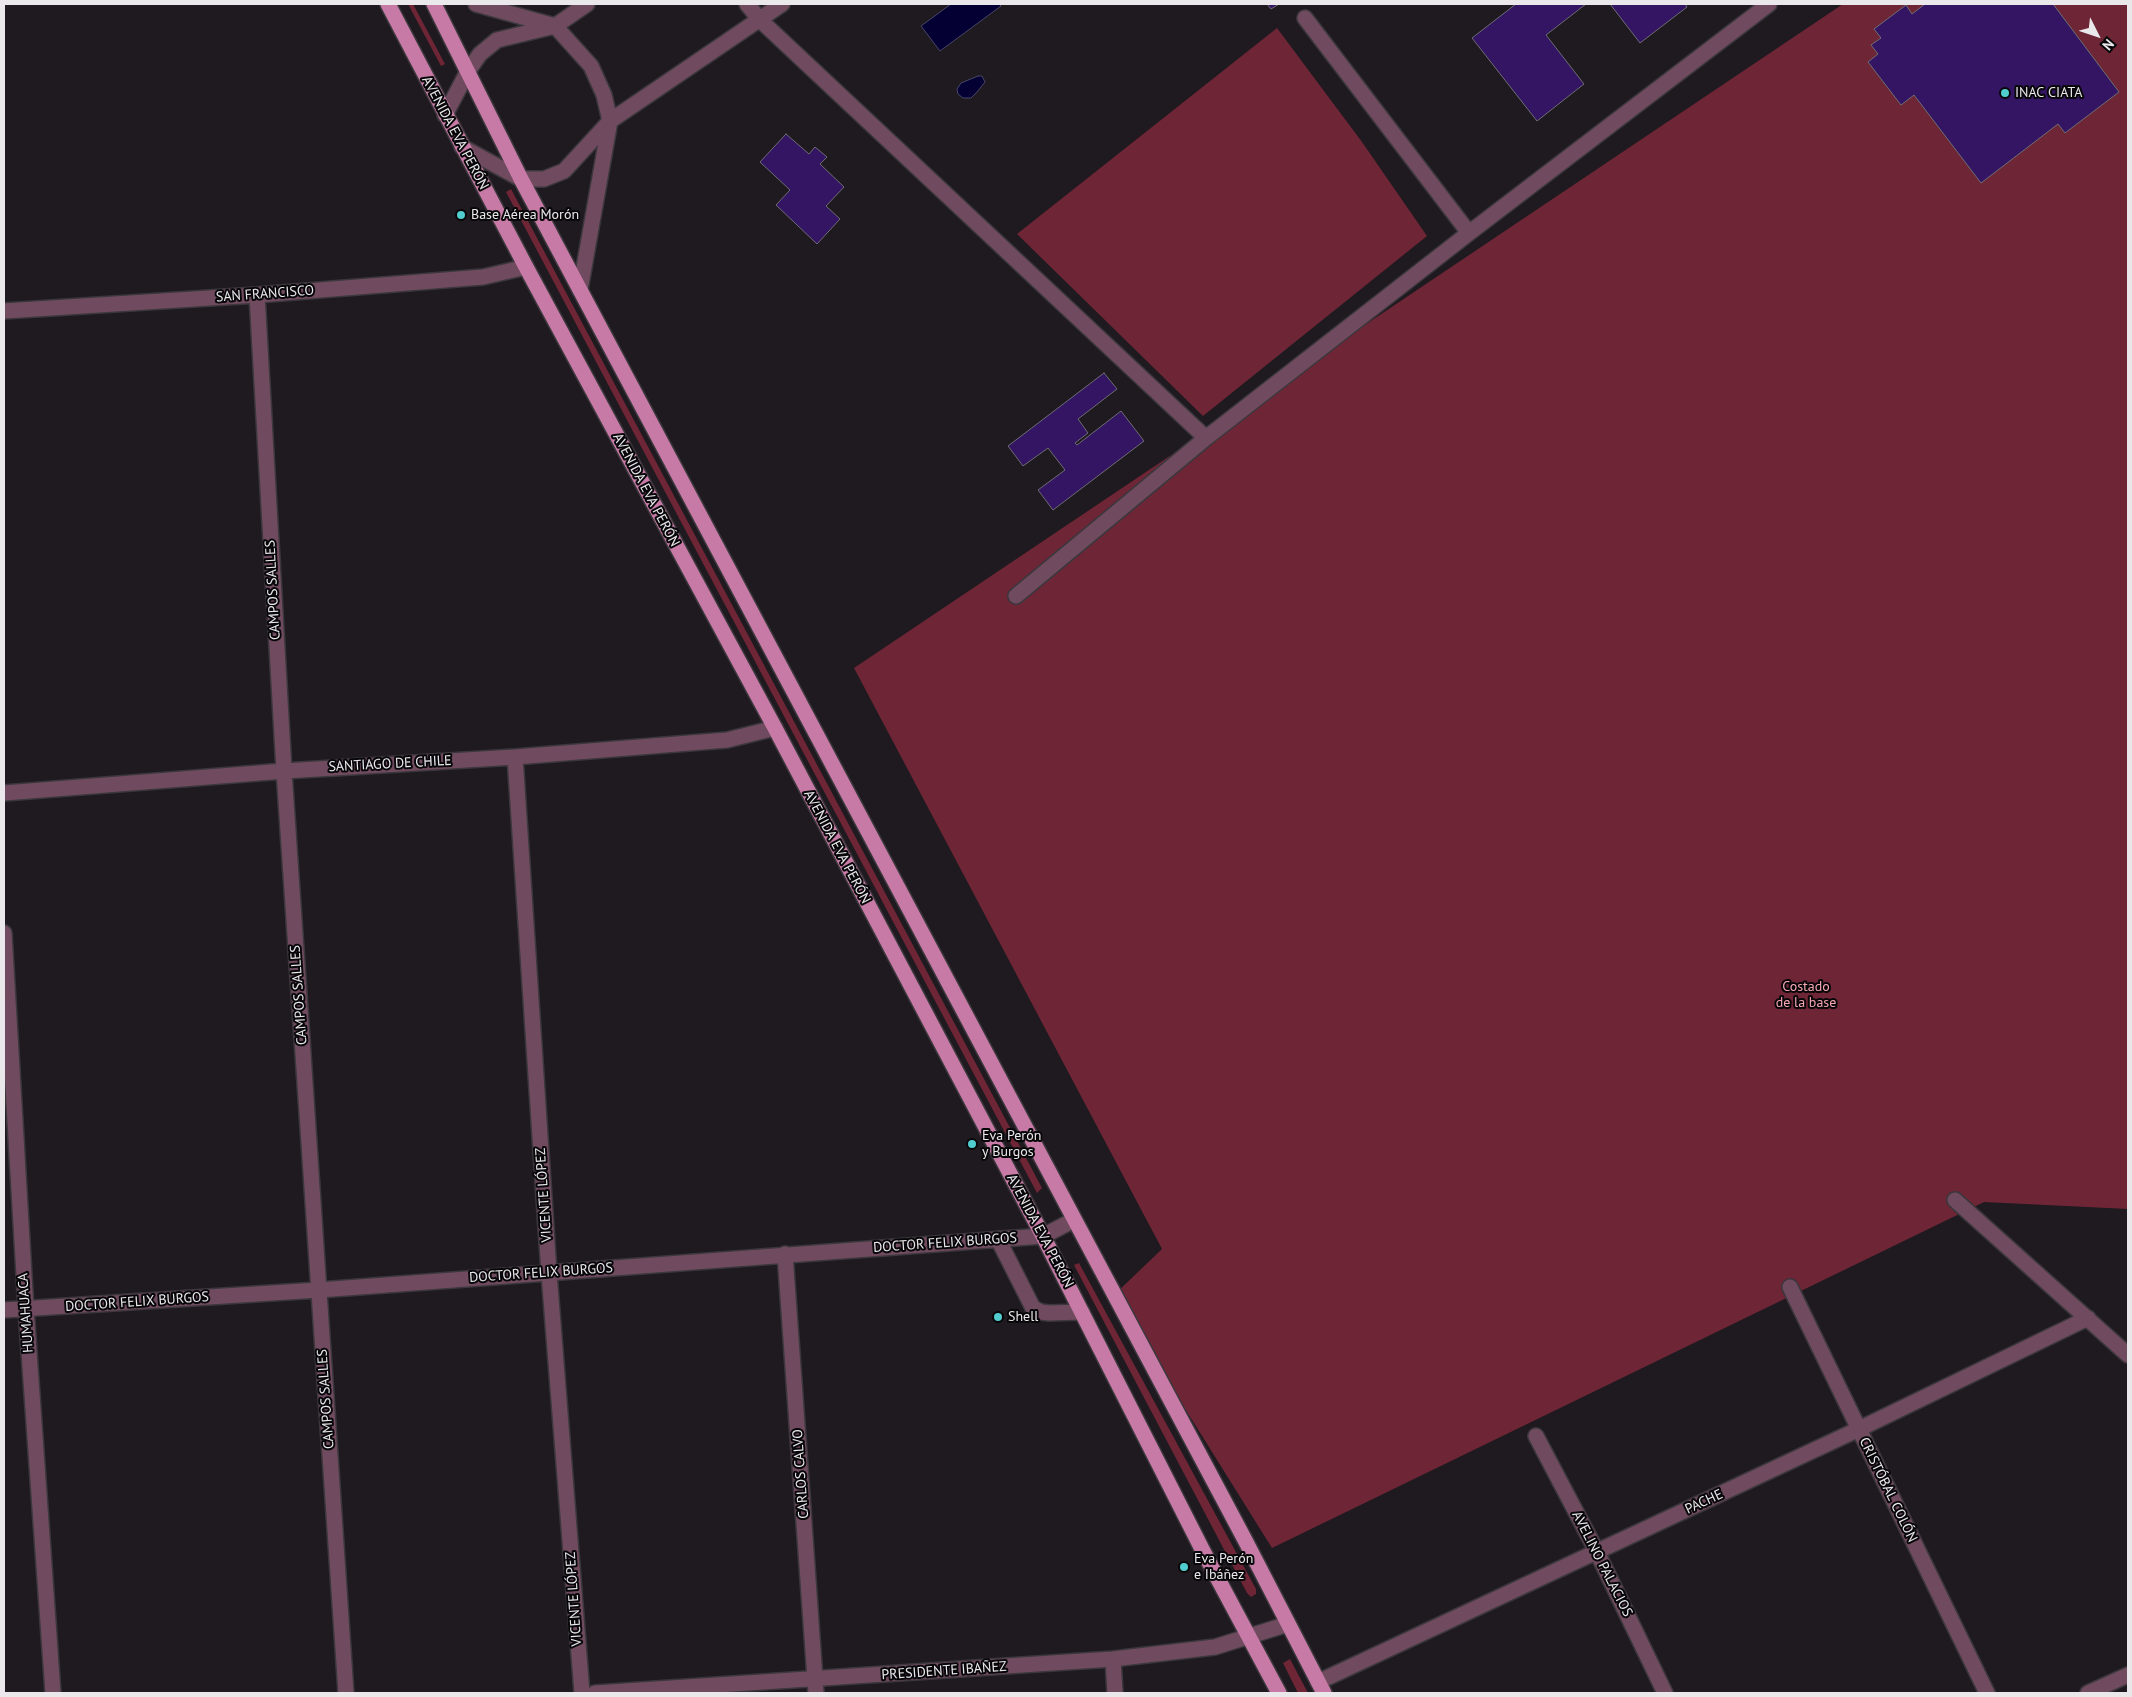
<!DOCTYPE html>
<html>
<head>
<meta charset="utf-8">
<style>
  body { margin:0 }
  #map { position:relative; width:2132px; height:1697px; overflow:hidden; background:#1e1a1f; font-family:"PT Sans",sans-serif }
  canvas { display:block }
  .frame { position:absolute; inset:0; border:5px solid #ebe8ec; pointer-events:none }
  .north { position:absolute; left:2072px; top:10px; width:50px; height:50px; -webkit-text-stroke:4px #070608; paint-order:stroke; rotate:131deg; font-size:14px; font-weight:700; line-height:20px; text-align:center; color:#ebe8ec }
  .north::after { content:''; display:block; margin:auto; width:18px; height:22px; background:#ebe8ec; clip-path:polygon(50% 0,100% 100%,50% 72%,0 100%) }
</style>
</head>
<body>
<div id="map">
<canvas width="2132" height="1697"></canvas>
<div class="frame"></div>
<div class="north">N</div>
</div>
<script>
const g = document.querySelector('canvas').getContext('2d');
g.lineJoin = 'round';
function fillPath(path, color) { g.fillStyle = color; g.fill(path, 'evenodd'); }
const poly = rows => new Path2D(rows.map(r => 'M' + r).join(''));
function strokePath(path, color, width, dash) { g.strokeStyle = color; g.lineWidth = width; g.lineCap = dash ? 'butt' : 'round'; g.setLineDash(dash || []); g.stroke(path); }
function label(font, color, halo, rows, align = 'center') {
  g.font = font + ' "PT Sans",sans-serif'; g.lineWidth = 4; g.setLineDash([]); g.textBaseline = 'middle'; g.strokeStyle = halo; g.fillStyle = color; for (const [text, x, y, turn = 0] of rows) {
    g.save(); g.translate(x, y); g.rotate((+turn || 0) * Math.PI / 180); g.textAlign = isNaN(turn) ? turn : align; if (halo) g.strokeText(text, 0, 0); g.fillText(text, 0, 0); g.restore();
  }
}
const green = poly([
  [408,4,413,4,445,64,441,66],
  [1843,4,2128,4,2128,1209,1984,1202,1272,1548,1114,1295,1162,1249,854,668],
  [1277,28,1362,142,1427,236,1203,416,1017,234],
  [511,189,1042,1188,1037,1193,506,192],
  [1079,1263,1256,1589,1256,1594,1251,1597,1247,1593,1074,1265],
  [1290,1659,1308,1693,1298,1693,1283,1663]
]);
const water = poly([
  [951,4,999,4,1001,6,940,51,921,26,951,4],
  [978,76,982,76,985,82,977,92,971,98,963,98,958,94,957,89,961,83,978,76]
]);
const building = poly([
  [1267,4,1279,4,1271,9,1267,4],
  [1516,4,1586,4,1546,35,1584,84,1537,121,1472,38,1516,4],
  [1610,4,1685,4,1687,7,1640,43,1610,4],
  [1925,4,2053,4,2119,92,2065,133,2058,124,1981,183,1914,95,1901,105,1868,62,1878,54,1871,45,1881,38,1874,29,1906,5,1912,14,1925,4],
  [786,134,809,154,815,147,827,157,820,164,844,187,826,206,840,219,817,244,776,205,790,190,760,162,786,134],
  [1104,373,1117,389,1078,419,1088,433,1075,443,1077,445,1121,411,1144,441,1053,510,1038,490,1065,470,1048,448,1023,466,1008,446,1104,373]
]);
const minor = poly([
  [476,4,555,26,591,66,604,95,610,121,580,290],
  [747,4,760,20,1206,438],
  [1305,18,1469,233],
  [445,115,468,71,480,54,497,40,555,26,587,4],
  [462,147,521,179,544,179,564,171,610,121,782,4],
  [257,295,284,771,346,1693],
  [4,311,257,295,483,277,526,267],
  [1016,596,1206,438,1469,233,1769,4],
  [515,757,549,1273,582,1693],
  [4,793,284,771,515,757,727,740,775,728],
  [4,933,26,1309,53,1693],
  [1955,1200,2128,1355],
  [998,1239,1033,1308,1041,1312,1049,1313,1082,1312],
  [785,1254,816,1693],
  [1790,1287,1987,1693],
  [4,1310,319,1290,1043,1236,1074,1220],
  [1536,1436,1597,1552,1665,1693],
  [1113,1659,1115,1693],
  [1318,1682,1859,1429,2088,1318],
  [595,1693,1113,1659,1215,1647,1288,1624],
  [2088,1693,2128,1675]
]);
const major = poly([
  [388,4,526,267,775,728,1043,1236,1203,1551,1279,1693],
  [434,4,521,179,1245,1540,1324,1693]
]);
const markers = [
  [2005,93,5,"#52cdcf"],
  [461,215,5,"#52cdcf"],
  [972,1144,5,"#52cdcf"],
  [998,1317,5,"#52cdcf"],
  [1184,1567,5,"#52cdcf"]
];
const poiNames = [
  ["INAC CIATA",2015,93],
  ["Base Aérea Morón",471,215],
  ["Eva Perón",982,1136],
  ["y Burgos",982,1152],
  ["Shell",1008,1317],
  ["Eva Perón",1194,1559],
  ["e Ibáñez",1194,1575]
];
const streetNames = [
  ["AVENIDA EVA PERÓN",455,133,62],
  ["SAN FRANCISCO",265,294,-4],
  ["AVENIDA EVA PERÓN",646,490,62],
  ["CAMPOS SALLES",273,590,-93],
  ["SANTIAGO DE CHILE",390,764,-3],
  ["AVENIDA EVA PERÓN",837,847,62],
  ["CAMPOS SALLES",299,995,-94],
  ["VICENTE LÓPEZ",544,1195,-94],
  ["AVENIDA EVA PERÓN",1040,1231,62],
  ["DOCTOR FELIX BURGOS",945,1243,-4],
  ["DOCTOR FELIX BURGOS",541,1273,-4],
  ["DOCTOR FELIX BURGOS",137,1302,-4],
  ["HUMAHUACA",26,1313,-94],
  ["CAMPOS SALLES",326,1399,-94],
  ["CARLOS CALVO",801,1474,-94],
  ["CRISTÓBAL COLÓN",1888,1490,64],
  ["PACHE",1704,1502,-25],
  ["AVELINO PALACIOS",1602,1564,63],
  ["VICENTE LÓPEZ",574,1599,-94],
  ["PRESIDENTE IBAÑEZ",944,1671,-4]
];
const parkNames = [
  ["Costado",1806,987],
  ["de la base",1806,1003]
];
fillPath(green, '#6e2636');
fillPath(water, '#040033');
strokePath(water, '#49466a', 1);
fillPath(building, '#341563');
strokePath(building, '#6e6d74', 1);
strokePath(minor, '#3b373c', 18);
strokePath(major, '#3b373c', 18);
strokePath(minor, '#704b60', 15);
strokePath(major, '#c67aa5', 15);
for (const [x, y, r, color] of markers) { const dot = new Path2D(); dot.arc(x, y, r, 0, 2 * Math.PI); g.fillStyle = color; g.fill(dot); strokePath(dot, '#070608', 2); }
label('14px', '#ebe8ec', '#070608', poiNames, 'left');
label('14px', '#ebe8ec', '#070608', streetNames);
label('14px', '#f6a6b2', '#070608', parkNames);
</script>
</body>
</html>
